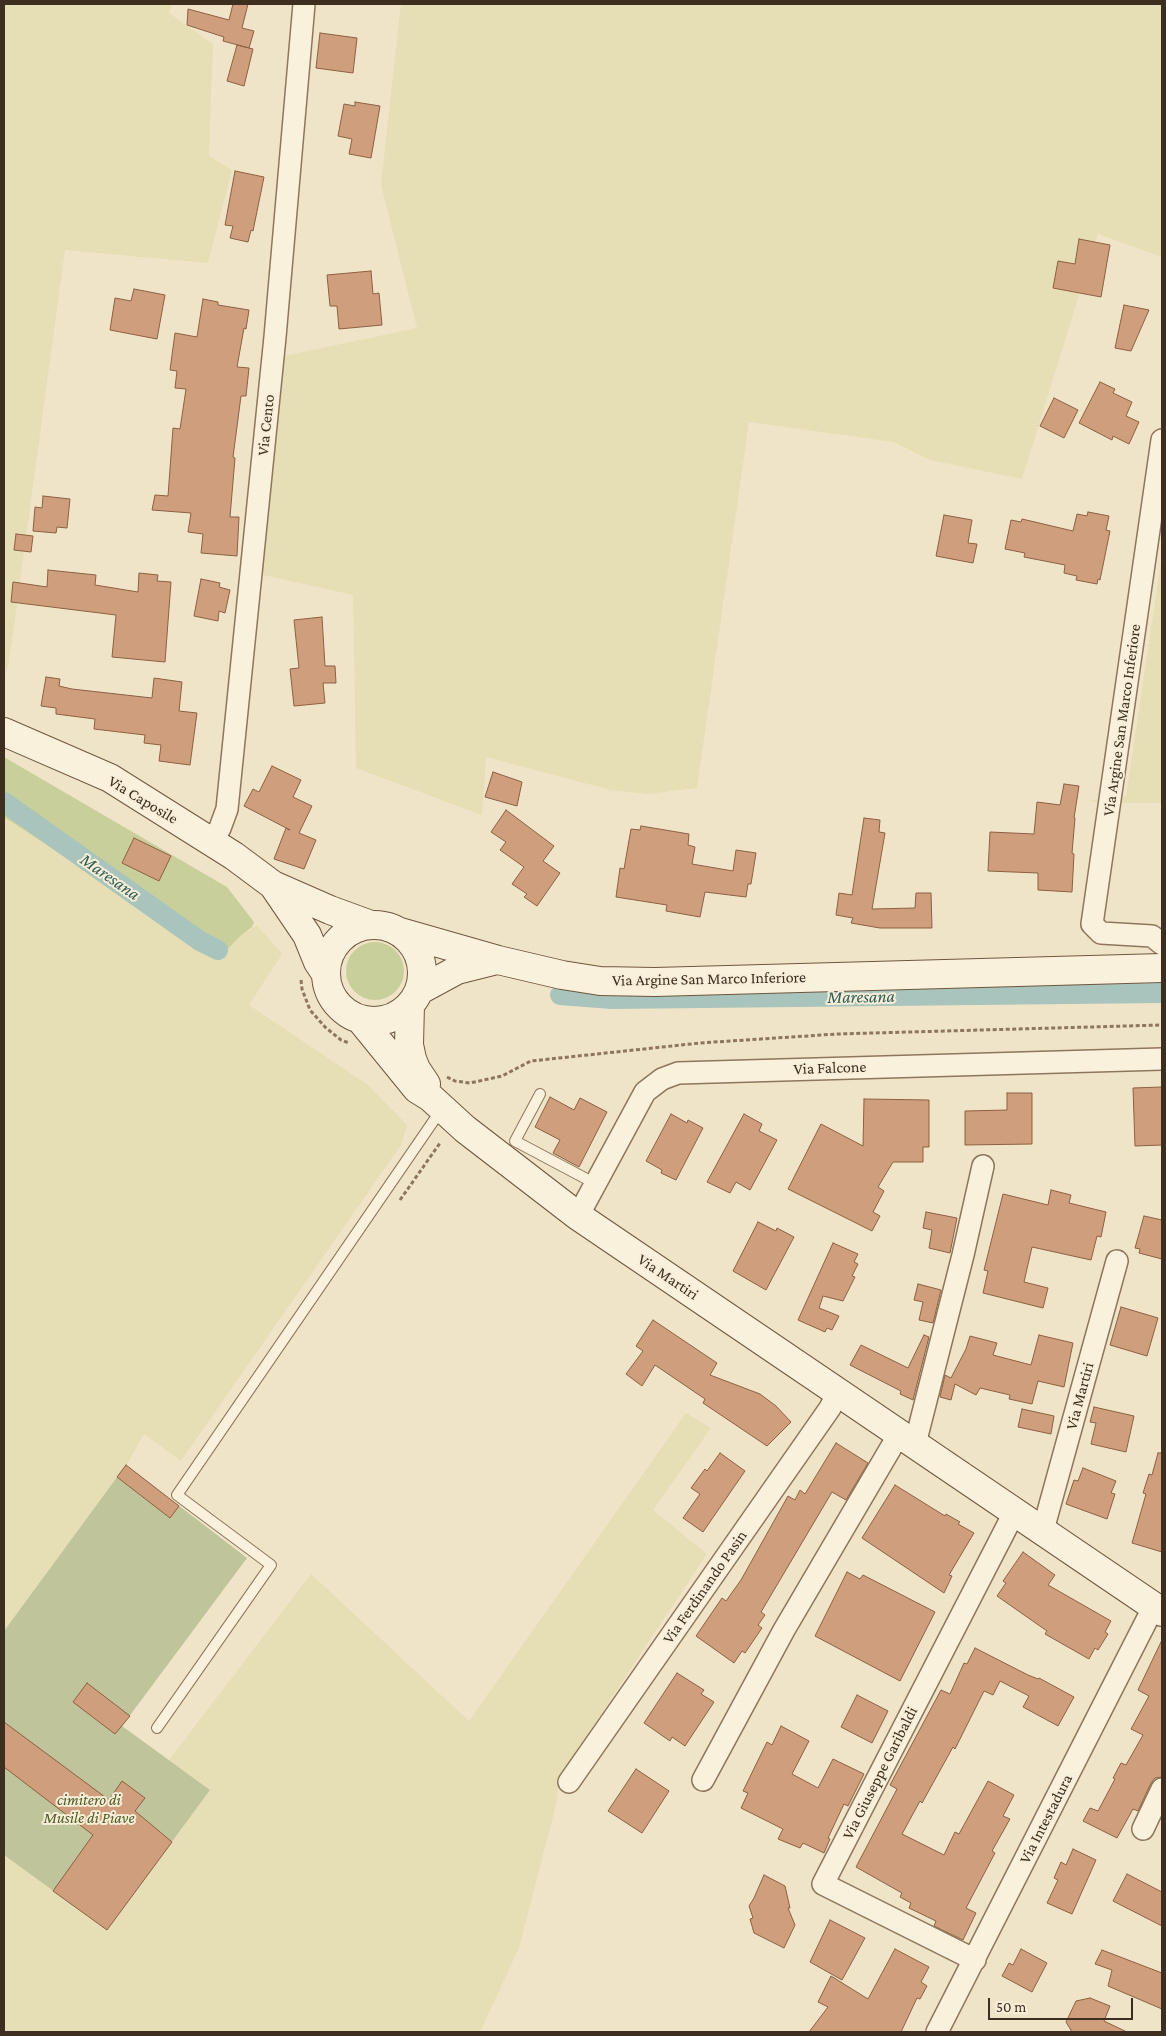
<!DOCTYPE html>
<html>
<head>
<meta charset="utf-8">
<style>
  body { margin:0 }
  #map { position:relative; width:1166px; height:2036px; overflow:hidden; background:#f0e4c8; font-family:"Crimson Pro",serif }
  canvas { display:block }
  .frame { position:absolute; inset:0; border:5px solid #3d2e20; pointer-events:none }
  .scale { position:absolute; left:988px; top:1998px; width:145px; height:22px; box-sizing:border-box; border:2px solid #3d2e20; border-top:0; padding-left:6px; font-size:15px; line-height:18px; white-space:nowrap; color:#3d2e20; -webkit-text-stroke:4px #f7eed8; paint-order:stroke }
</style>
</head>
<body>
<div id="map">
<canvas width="1166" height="2036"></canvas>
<div class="frame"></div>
<div class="scale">50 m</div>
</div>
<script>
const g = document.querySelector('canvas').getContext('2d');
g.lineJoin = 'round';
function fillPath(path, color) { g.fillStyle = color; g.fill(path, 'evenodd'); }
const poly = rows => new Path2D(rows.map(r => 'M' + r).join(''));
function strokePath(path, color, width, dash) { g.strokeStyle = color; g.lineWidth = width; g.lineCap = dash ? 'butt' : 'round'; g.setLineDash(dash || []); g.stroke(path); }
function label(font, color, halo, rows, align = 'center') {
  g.font = font + ' "Crimson Pro",serif'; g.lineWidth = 4; g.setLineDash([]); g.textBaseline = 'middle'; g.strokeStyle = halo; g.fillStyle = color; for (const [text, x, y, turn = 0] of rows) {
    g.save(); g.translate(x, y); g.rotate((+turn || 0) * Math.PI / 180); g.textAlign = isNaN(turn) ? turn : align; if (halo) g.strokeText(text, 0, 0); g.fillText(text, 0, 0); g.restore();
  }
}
const farmland = poly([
  [4,4,172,4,169,13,213,44,209,156,232,170,208,263,65,250,9,662,4,679],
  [401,4,1162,4,1162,257,1098,234,1022,479,930,460,893,442,749,422,697,788,648,794,611,790,486,757,482,815,356,768,353,595,250,572,265,360,417,328,381,185],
  [1162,555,1162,803,1109,803,1087,801,1126,796],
  [4,817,212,953,225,952,239,937,257,925,282,954,249,1005,368,1085,407,1125,401,1145,181,1461,144,1434,126,1466,4,1631],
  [686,1413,711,1428,653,1510,707,1554,559,1777,557,1801,519,1948,480,2032,4,2032,4,1855,107,1930,210,1790,169,1760,311,1574,469,1721]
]);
const green = poly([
  [4,757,227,887,254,922,252,927,239,937,225,952,212,953,4,817],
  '346 971a29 29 0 1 1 58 0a29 29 0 1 1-58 0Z'
]);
const cemetery = poly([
  [126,1465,247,1558,122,1726,210,1790,107,1930,4,1855,4,1631]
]);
const canal = poly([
  [4,802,200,941,218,950],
  [560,995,612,999,1162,993]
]);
const building = poly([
  [233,4,248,4,242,28,254,31,249,48,223,41,224,37,187,25,188,9,229,20,233,4],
  [320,33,357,38,353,73,316,68,320,33],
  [237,45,253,49,244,86,227,81,237,45],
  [355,102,380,106,371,158,349,154,352,139,338,136,344,104,355,106,355,102],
  [235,171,264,177,253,231,251,230,248,242,230,238,233,226,225,225,235,171],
  [1079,239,1110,245,1101,297,1053,288,1058,261,1075,264,1079,239],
  [371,271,373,294,379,293,382,325,339,329,337,306,330,306,327,275,371,271],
  [134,289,165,295,157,339,110,330,115,298,131,301,134,289],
  [203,299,218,302,218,305,249,310,246,329,244,328,237,367,249,368,246,396,241,396,233,457,235,458,230,517,239,517,237,556,201,553,203,534,188,532,191,513,152,510,155,495,168,496,173,428,180,429,186,389,175,388,177,371,170,370,175,333,197,337,203,299],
  [1124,305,1149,310,1131,351,1115,348,1124,305],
  [1100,382,1115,389,1113,393,1132,402,1126,416,1139,422,1129,444,1113,436,1112,440,1079,423,1100,382],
  [1054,398,1078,410,1064,438,1040,426,1054,398],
  [43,496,70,499,67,528,57,527,56,533,33,531,35,507,42,508,43,496],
  [1088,512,1109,516,1106,530,1110,531,1100,580,1098,579,1097,584,1076,580,1077,576,1064,573,1065,565,1024,557,1025,553,1005,549,1011,520,1021,522,1022,519,1073,531,1077,514,1087,516,1088,512],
  [944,515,972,520,968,543,977,544,973,563,936,556,944,515],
  [16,534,33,536,31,552,14,550,16,534],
  [48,570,96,575,95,585,138,592,139,573,158,575,157,581,171,582,165,662,112,657,116,615,11,602,13,582,47,587,48,570],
  [201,579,220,583,219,587,230,590,225,613,219,611,218,621,194,616,201,579],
  [322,617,325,666,335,666,336,683,323,683,325,703,294,706,290,669,299,668,294,620,322,617],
  [46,677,60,679,59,686,72,689,152,698,154,678,182,682,179,711,197,713,190,765,159,761,161,745,144,743,145,735,94,729,95,719,56,714,56,708,41,706,46,677],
  [272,766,301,780,293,797,312,806,299,833,316,840,304,869,274,859,286,828,290,830,244,806,253,789,259,792,272,766],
  [493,772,522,782,517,806,485,797,493,772],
  [1064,784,1079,786,1074,818,1075,818,1072,853,1074,854,1072,892,1038,890,1038,873,988,871,990,832,1034,834,1037,802,1060,805,1064,784],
  [506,810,554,846,543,861,560,873,537,906,524,897,527,894,512,884,524,867,500,850,506,842,491,832,506,810],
  [864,818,880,820,879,832,885,833,872,909,915,908,916,893,931,893,932,928,880,928,851,923,853,918,836,915,839,893,852,895,864,818],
  [641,826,689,834,688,845,695,847,692,864,733,871,736,850,756,853,751,884,748,884,746,897,705,892,700,917,666,911,667,905,616,897,620,868,624,869,631,829,640,830,641,826],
  [134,838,171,856,159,881,122,863,134,838],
  [1162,1087,1162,1145,1135,1146,1133,1088,1162,1087],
  [1007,1093,1032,1093,1032,1144,965,1145,965,1111,1007,1110,1007,1093],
  [550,1097,574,1110,580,1098,607,1112,579,1167,553,1153,560,1140,535,1127,550,1097],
  [864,1099,929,1100,929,1147,923,1147,923,1162,893,1162,878,1187,884,1191,873,1212,880,1216,872,1231,788,1189,821,1124,863,1146,864,1099],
  [671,1114,687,1123,688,1120,703,1128,676,1180,661,1173,662,1170,646,1161,671,1114],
  [744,1114,762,1124,759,1131,777,1140,750,1190,736,1182,730,1193,707,1182,744,1114],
  [1051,1190,1071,1195,1069,1203,1106,1212,1101,1237,1097,1236,1091,1260,1032,1247,1024,1282,1048,1288,1043,1308,983,1293,988,1271,984,1270,1003,1194,1048,1205,1051,1190],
  [926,1212,957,1218,950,1253,929,1248,932,1230,923,1228,926,1212],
  [1144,1216,1162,1220,1162,1259,1139,1253,1140,1249,1135,1248,1144,1216],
  [758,1222,776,1231,777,1228,794,1237,766,1290,733,1271,758,1222],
  [833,1243,858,1254,854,1262,858,1264,852,1276,855,1277,843,1301,823,1296,819,1308,839,1316,832,1330,827,1328,825,1332,798,1320,833,1243],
  [918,1284,941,1290,933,1323,919,1320,923,1302,914,1300,918,1284],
  [1121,1307,1158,1318,1147,1356,1110,1345,1121,1307],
  [653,1320,717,1363,710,1375,760,1394,776,1406,791,1422,767,1446,703,1403,705,1399,655,1365,642,1386,626,1374,643,1351,636,1346,653,1320],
  [924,1335,929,1337,913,1400,900,1394,901,1391,850,1365,861,1345,908,1368,924,1335],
  [1039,1335,1073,1343,1064,1387,1038,1381,1032,1404,1009,1399,1010,1395,980,1388,976,1395,955,1384,951,1400,940,1397,945,1375,951,1378,966,1349,970,1336,997,1343,993,1355,1031,1365,1039,1335],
  [1094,1407,1134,1416,1126,1452,1091,1444,1096,1423,1090,1422,1094,1407],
  [1022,1409,1054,1416,1051,1434,1018,1427,1022,1409],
  [836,1443,868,1463,846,1500,832,1492,761,1612,765,1615,758,1625,762,1628,745,1653,742,1651,734,1663,696,1636,722,1598,726,1601,741,1580,788,1496,795,1500,800,1490,805,1494,836,1443],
  [720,1453,745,1471,703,1532,683,1518,700,1494,691,1488,705,1469,707,1471,720,1453],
  [1158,1453,1162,1453,1162,1552,1132,1543,1146,1494,1143,1493,1149,1474,1152,1475,1158,1453],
  [126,1465,179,1506,170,1518,117,1477,126,1465],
  [1083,1468,1116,1481,1111,1493,1115,1494,1107,1519,1066,1504,1074,1480,1078,1481,1083,1468],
  [895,1485,945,1516,946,1514,960,1522,958,1524,974,1533,949,1575,952,1576,944,1593,862,1538,895,1485],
  [1023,1552,1055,1575,1048,1585,1111,1621,1105,1632,1108,1634,1098,1650,1095,1648,1089,1659,1045,1634,1047,1631,997,1596,1006,1583,1003,1581,1023,1552],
  [847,1572,860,1579,863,1575,935,1612,900,1681,815,1636,847,1572],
  [1162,1640,1162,1777,1155,1778,1151,1783,1138,1811,1133,1809,1117,1838,1083,1821,1090,1808,1098,1811,1115,1779,1113,1778,1121,1763,1126,1765,1143,1735,1131,1729,1149,1696,1138,1690,1162,1640],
  [975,1648,1028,1675,1038,1679,1039,1678,1074,1697,1058,1726,1023,1707,1029,1696,1000,1681,993,1695,984,1691,955,1749,953,1747,922,1803,920,1801,902,1834,944,1855,955,1832,959,1834,988,1781,1014,1795,1003,1816,1010,1819,992,1851,995,1853,966,1908,976,1913,963,1940,934,1926,936,1921,909,1908,911,1903,900,1897,902,1893,856,1867,897,1789,890,1785,941,1690,950,1694,964,1663,967,1664,975,1648],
  [677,1673,704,1690,701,1694,714,1702,685,1746,672,1737,670,1741,644,1723,677,1673],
  [87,1683,130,1716,115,1734,73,1702,87,1683],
  [857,1695,888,1711,872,1743,841,1727,857,1695],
  [4,1722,109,1800,122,1781,145,1798,135,1811,172,1842,107,1930,53,1891,93,1835,4,1767,4,1722],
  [781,1726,809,1741,792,1774,818,1788,833,1759,864,1774,848,1806,844,1804,828,1838,830,1839,824,1853,803,1843,800,1848,778,1839,783,1829,741,1808,748,1793,743,1791,767,1742,772,1745,781,1726],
  [636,1769,669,1791,642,1833,608,1811,636,1769],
  [1073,1849,1096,1860,1072,1914,1047,1903,1058,1880,1054,1878,1061,1862,1066,1865,1073,1849],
  [1127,1874,1162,1892,1162,1926,1113,1901,1127,1874],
  [764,1875,785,1886,790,1908,788,1908,795,1925,784,1948,754,1933,750,1919,753,1918,749,1906,754,1898,764,1875],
  [830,1920,865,1938,842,1980,810,1962,830,1920],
  [895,1949,929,1967,921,1982,927,1986,920,1999,917,1998,901,2032,809,2032,828,2007,818,2002,831,1976,868,1999,895,1949],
  [1021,1949,1047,1963,1032,1992,1002,1976,1009,1963,1013,1965,1021,1949],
  [1102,1950,1162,1973,1162,2009,1108,1986,1112,1970,1095,1964,1102,1950],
  [1090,1998,1110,2006,1104,2021,1127,2032,1072,2032,1066,2022,1076,2001,1090,1998]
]);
const path = poly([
  [301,980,302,989,310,1010,325,1027,341,1040,349,1043],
  [447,1077,455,1081,470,1083,502,1076,531,1061,700,1043,837,1034,1162,1025],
  [400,1200,440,1143]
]);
const lane = poly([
  [540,1094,515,1141,596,1184],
  [157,1728,271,1565,177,1495,441,1110]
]);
const street = poly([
  [1162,440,1092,924,1101,933,1152,936,1162,944],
  [212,842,220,828,227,809,275,337,304,4],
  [578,1216,645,1092,662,1079,678,1073,1162,1059],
  [915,1444,963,1255,983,1166],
  [1043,1530,1117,1261],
  [703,1780,784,1630,899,1434],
  [569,1782,830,1408,838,1392],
  [1143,1829,1162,1789],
  [975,1960,823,1884,1015,1511],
  [937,2032,1154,1606]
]);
const secondary = poly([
  [4,732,110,778,234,856,273,885,330,910,371,925],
  [273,885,307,935,318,962,326,974],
  '326 973a48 48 0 1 1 96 0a48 48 0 1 1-96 0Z',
  [400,932,498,960,562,975,600,981,655,982,1162,968],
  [420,990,457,970,497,960],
  [410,1005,409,1045,412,1059,416,1069,426,1084],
  [360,1019,417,1089,430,1097,465,1129,578,1216,1162,1612]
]);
const streetNames = [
  ["Via Cento",266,425,-84],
  ["Via Argine San Marco Inferiore",1122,720,-82],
  ["Via Caposile",143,800,31],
  ["Via Argine San Marco Inferiore",709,979,-1],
  ["Via Falcone",830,1068,-2],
  ["Via Martiri",668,1277,34],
  ["Via Martiri",1080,1396,-75],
  ["Via Ferdinando Pasin",705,1587,-55],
  ["Via Giuseppe Garibaldi",880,1773,-63],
  ["Via Intestadura",1046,1819,-63]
];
const parkNames = [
  ["cimitero di",89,1800],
  ["Musile di Piave",89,1818]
];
const waterNames = [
  ["Maresana",110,877,35],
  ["Maresana",861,997,-1]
];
fillPath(farmland, '#e6deb5');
fillPath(green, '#c9cf9b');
fillPath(cemetery, '#bfc49a');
strokePath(canal, '#a9c4bc', 20);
fillPath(building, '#cf9f7d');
strokePath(building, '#8d5f41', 1);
strokePath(lane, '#8d765c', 12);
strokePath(street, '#8d765c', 24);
strokePath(secondary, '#6f573f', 30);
strokePath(path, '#8d765c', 3, [4, 2.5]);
strokePath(lane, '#faf1dc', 10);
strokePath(street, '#faf1dc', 21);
strokePath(secondary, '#faf1dc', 28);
label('16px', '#3d2e20', '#f7eed8', streetNames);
label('italic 16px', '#4d5a26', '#f7eed8', parkNames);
label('italic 18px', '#2f5d5a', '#f7eed8', waterNames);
</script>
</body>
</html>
